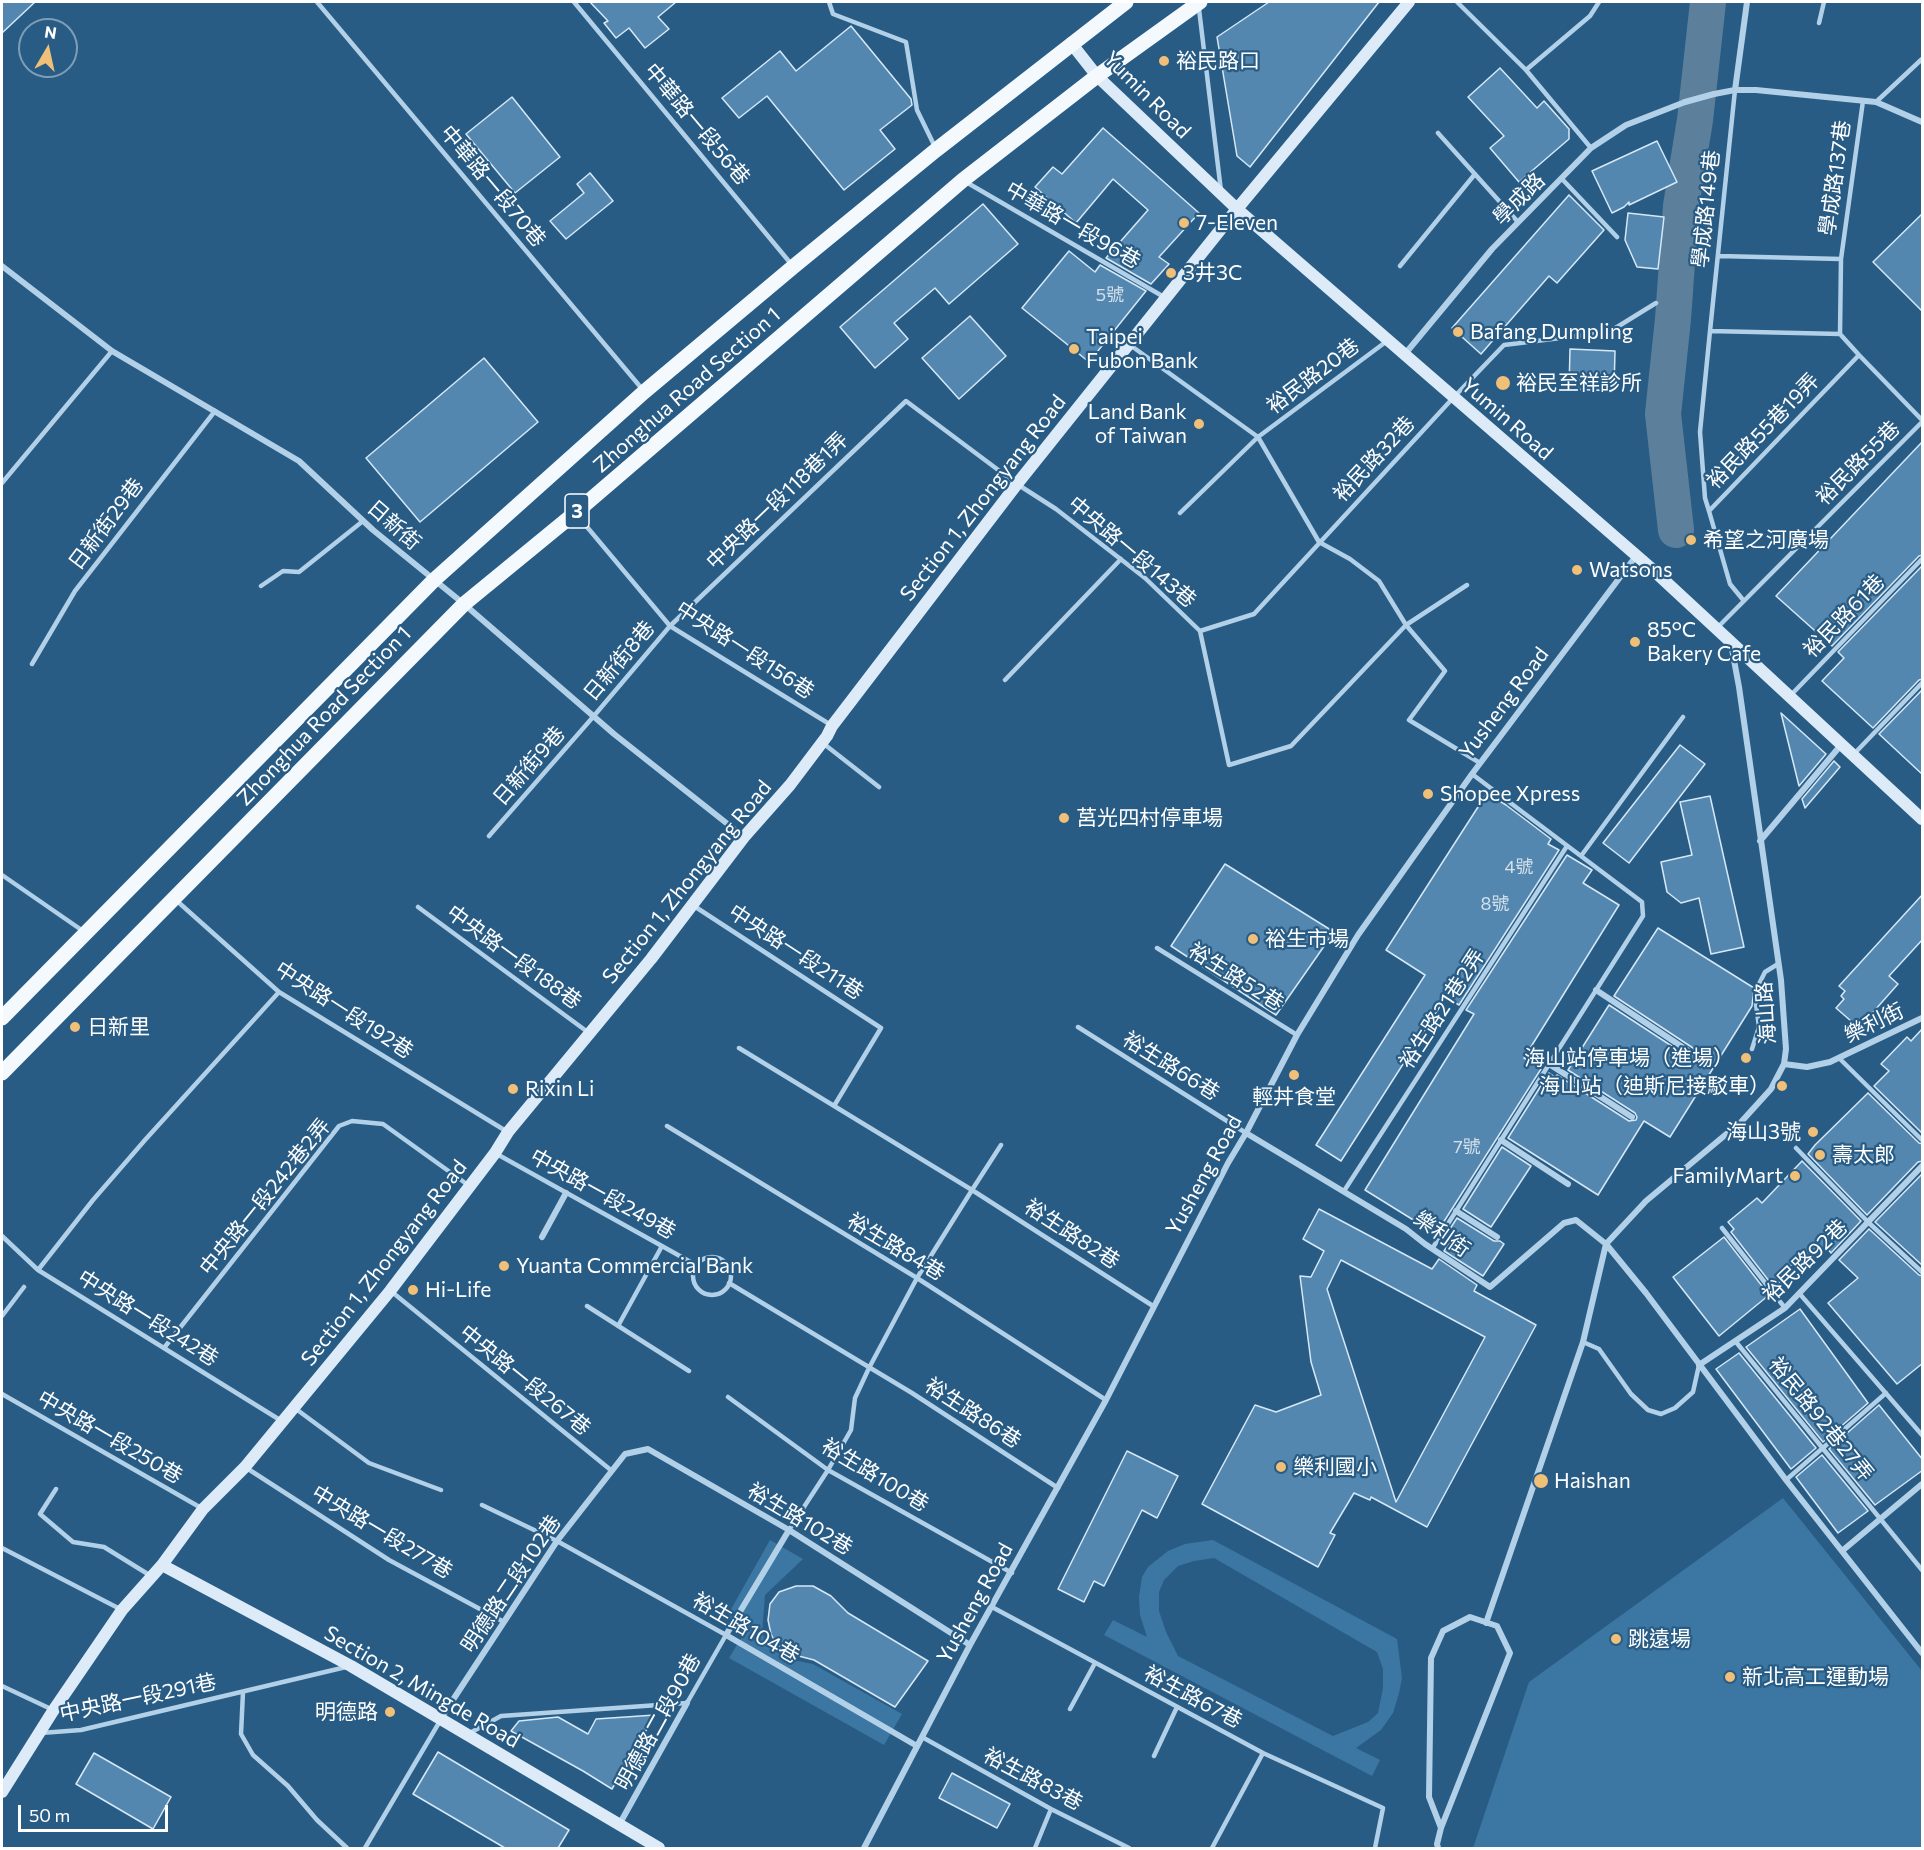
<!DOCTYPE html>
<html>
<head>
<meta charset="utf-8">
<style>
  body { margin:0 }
  #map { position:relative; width:1924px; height:1850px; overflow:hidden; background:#285c85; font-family:Commissioner,sans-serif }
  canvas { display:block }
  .frame { position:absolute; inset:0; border:3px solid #fff; pointer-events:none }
  .north { position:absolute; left:18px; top:18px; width:60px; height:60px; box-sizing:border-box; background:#285c85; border:2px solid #7e9db6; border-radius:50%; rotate:9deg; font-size:16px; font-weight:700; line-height:24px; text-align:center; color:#fff }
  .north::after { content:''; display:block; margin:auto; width:21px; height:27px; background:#f0bf78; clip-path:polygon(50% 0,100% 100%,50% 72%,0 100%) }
  .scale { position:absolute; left:18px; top:1805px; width:150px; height:27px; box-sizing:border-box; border:3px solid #fff; border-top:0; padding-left:8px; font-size:18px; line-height:21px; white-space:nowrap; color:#fff; -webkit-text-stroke:4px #285c85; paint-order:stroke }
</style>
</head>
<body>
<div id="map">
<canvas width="1924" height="1850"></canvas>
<div class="frame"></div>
<div class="north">N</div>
<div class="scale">50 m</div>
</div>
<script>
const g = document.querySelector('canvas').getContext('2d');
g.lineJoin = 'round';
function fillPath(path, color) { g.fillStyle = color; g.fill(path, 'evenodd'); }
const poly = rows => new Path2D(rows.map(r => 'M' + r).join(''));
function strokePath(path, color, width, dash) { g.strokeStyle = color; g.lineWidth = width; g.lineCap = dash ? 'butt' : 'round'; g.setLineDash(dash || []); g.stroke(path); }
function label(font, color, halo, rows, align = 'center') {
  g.font = font + ' Commissioner,"Noto Sans TC",sans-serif'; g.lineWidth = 4.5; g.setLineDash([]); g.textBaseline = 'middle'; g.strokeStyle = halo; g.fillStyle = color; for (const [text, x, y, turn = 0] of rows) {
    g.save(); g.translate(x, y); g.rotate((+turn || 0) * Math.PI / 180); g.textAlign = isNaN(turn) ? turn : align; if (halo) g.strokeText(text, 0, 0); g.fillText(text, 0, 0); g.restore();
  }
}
const green = poly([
  [1783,1498,1922,1671,1922,1848,1473,1848,1529,1682],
  [770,1540,803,1559,765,1595,762,1634,783,1658,813,1664,902,1714,884,1745,729,1658,746,1630,726,1618],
  [1213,1540,1397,1639,1402,1678,1399,1693,1393,1713,1381,1730,1356,1748,1380,1760,1372,1776,1104,1635,1113,1620,1147,1637,1140,1615,1139,1597,1142,1577,1148,1567,1168,1551,1185,1544],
  [1214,1558,1377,1652,1383,1669,1383,1688,1378,1713,1368,1722,1333,1736,1178,1656,1166,1632,1159,1611,1159,1592,1164,1580,1178,1566,1194,1561]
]);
const river = poly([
  [1676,530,1663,414,1673,319,1681,206,1695,120,1708,2]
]);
const building = poly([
  [2,2,35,2,2,33,2,2],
  [590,2,676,2,658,17,669,29,645,48,629,28,616,38,604,23,608,21,590,2],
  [1269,2,1379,2,1250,167,1237,156,1217,37,1269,2],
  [851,26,911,99,912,105,880,130,895,149,844,190,767,96,739,118,722,98,780,51,796,71,851,26],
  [1500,68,1537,108,1544,101,1569,129,1569,139,1519,182,1490,148,1504,136,1468,97,1500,68],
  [512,97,560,157,515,193,466,134,512,97],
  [1103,128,1199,213,1159,257,1169,264,1151,284,1106,258,1148,210,1113,179,1076,223,1035,187,1053,167,1062,174,1103,128],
  [1657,141,1677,182,1629,205,1629,202,1624,207,1612,213,1592,171,1657,141],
  [590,173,613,201,566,239,550,221,584,193,577,184,590,173],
  [1569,195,1604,230,1557,283,1549,276,1481,354,1452,328,1569,195],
  [983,204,1018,244,949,304,935,288,894,323,908,339,875,368,840,327,983,204],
  [1628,213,1664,217,1658,269,1637,267,1625,240,1628,213],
  [1923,213,1923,312,1873,262,1923,213],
  [1069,251,1095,272,1100,265,1146,291,1089,362,1022,308,1069,251],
  [970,316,1006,356,959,399,922,358,970,316],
  [1570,349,1615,351,1614,391,1569,389,1570,349],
  [484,358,538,422,420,522,366,458,484,358],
  [1923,441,1923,555,1919,556,1832,646,1776,596,1923,441],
  [1923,565,1923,679,1919,680,1873,728,1822,681,1844,658,1838,652,1923,565],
  [1923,689,1923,775,1879,734,1923,689],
  [1781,713,1826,754,1799,786,1781,713],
  [1680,745,1705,764,1629,863,1603,843,1680,745],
  [1834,761,1840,767,1805,808,1802,799,1834,761],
  [1487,793,1506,805,1551,839,1548,844,1559,850,1459,1005,1446,997,1341,1161,1316,1145,1425,975,1386,950,1487,793],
  [1710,796,1744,947,1711,954,1699,898,1681,903,1667,892,1661,862,1692,855,1680,802,1710,796],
  [1567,855,1592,870,1583,883,1619,905,1524,1058,1541,1069,1436,1234,1365,1190,1474,1014,1466,1010,1567,855],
  [1225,864,1334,932,1276,1015,1171,946,1225,864],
  [1923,894,1923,939,1889,976,1898,984,1859,1028,1836,1008,1844,999,1841,996,1845,991,1839,986,1923,894],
  [1658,928,1754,988,1752,1006,1670,1137,1644,1121,1598,1195,1508,1138,1549,1073,1555,1077,1557,1075,1629,1121,1636,1120,1637,1117,1635,1113,1568,1070,1609,1005,1687,1056,1694,1055,1695,1052,1693,1048,1614,996,1658,928],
  [1923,1028,1923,1134,1874,1086,1889,1071,1881,1064,1907,1037,1911,1041,1923,1028],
  [1868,1093,1919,1143,1923,1144,1923,1161,1918,1162,1867,1215,1808,1154,1815,1145,1868,1093],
  [1502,1147,1531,1166,1491,1227,1463,1209,1502,1147],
  [1802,1161,1861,1221,1831,1253,1827,1248,1800,1270,1794,1263,1776,1277,1782,1285,1776,1290,1731,1232,1734,1229,1728,1222,1757,1198,1762,1203,1802,1161],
  [1923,1173,1923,1266,1875,1222,1923,1173],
  [1319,1209,1432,1269,1439,1259,1477,1285,1474,1291,1536,1325,1427,1527,1371,1497,1370,1500,1354,1493,1330,1533,1335,1535,1318,1567,1202,1504,1255,1405,1276,1412,1321,1395,1311,1362,1300,1276,1311,1277,1324,1251,1303,1239,1319,1209],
  [1341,1260,1485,1337,1396,1502,1327,1289,1341,1260],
  [1457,1218,1494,1241,1500,1241,1504,1244,1483,1276,1444,1251,1450,1242,1444,1238,1457,1218],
  [1869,1229,1919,1275,1923,1276,1923,1363,1897,1384,1828,1303,1858,1278,1839,1260,1869,1229],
  [1724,1237,1769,1295,1719,1336,1673,1277,1724,1237],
  [1800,1309,1868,1403,1823,1442,1746,1347,1800,1309],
  [1739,1353,1816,1448,1791,1469,1716,1369,1739,1353],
  [1879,1405,1923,1460,1923,1470,1875,1505,1829,1449,1879,1405],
  [1127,1451,1178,1476,1157,1518,1142,1510,1104,1586,1094,1581,1084,1602,1058,1589,1127,1451],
  [1822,1455,1868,1511,1838,1533,1796,1477,1822,1455],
  [796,1586,813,1586,831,1596,848,1613,928,1661,895,1707,814,1660,791,1654,776,1644,771,1634,768,1620,770,1604,779,1592,796,1586],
  [655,1715,612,1789,583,1771,511,1731,519,1721,558,1717,588,1734,596,1719,655,1715],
  [438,1752,569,1830,558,1848,505,1848,413,1794,438,1752],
  [94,1753,171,1797,153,1829,76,1784,94,1753],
  [952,1773,1010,1804,997,1828,939,1798,952,1773]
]);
const lane = poly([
  [317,2,643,390],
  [574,2,792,265],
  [829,2,833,14,906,42,917,110,935,147],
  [1457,2,1526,70,1591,148],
  [1199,9,1221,191],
  [1819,23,1824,2],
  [1526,70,1590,16,1599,2],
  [1876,102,1922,59],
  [1438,133,1518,222],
  [1562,179,1617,237],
  [966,182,1164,297],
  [1719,256,1841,259],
  [1400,266,1475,174],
  [1710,331,1735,90],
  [1840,334,1841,259,1863,101],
  [1840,334,1859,355,1922,420],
  [1130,345,1258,437,1319,542,1350,559,1379,581,1406,625,1445,671,1409,720,1480,763],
  [2,483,112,351],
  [1709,511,1705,498,1700,432,1710,331,1840,334],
  [1180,513,1258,437,1387,341],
  [577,515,670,626,831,725],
  [261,586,283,571,299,572,363,521],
  [1744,601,1730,584,1709,511,1859,355],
  [1717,628,1922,422],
  [1200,631,1254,614,1453,398,1504,345,1609,332,1656,303],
  [32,664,75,591,215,411],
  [1005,680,1121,559],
  [1790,696,1922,559],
  [824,744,879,787],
  [1853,755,1922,683],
  [489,836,593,717,670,626,906,401,1017,484,1056,509,1145,578,1200,631,1229,765,1291,746,1406,625,1467,585],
  [1581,856,1683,717],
  [2,875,83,931],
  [177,901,279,992,506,1131],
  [694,906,881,1028,834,1106],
  [418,907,589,1033],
  [1157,948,1297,1035],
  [1078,1027,1246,1133],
  [739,1048,972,1190,1001,1145],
  [1752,1049,1759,1027,1756,1004,1759,984,1765,972,1778,964],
  [1840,1059,1922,1140],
  [667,1126,917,1278,1106,1400],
  [1796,1148,1869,1223,1922,1272],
  [495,1153,696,1265],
  [1344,1191,1567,846],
  [1722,1228,1785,1308],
  [2,1236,38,1270,280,1420],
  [1432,1249,1643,916,1642,902,1472,774],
  '693 1276a19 19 0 1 1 38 0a19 19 0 1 1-38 0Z',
  [38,1270,93,1200,145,1140,279,992],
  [729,1283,912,1393,1058,1488],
  [392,1292,612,1471],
  [1799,1293,1922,1435],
  [587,1306,689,1371],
  [2,1316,24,1287],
  [618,1326,662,1246],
  [1583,1342,1599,1349,1631,1394,1648,1410,1661,1414,1675,1408,1693,1392,1699,1365],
  [1736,1342,1922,1570],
  [164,1348,339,1126,352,1121,383,1124,468,1185],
  [2,1394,203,1509],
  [728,1397,828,1470,1012,1573],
  [296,1409,369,1463,441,1490],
  [245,1467,389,1560,504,1622],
  [1786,1480,1886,1393],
  [56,1489,40,1514,73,1542,104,1547,151,1576],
  [789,1530,828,1470,851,1430,855,1398,869,1368,917,1278,972,1190,1153,1306],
  [2,1548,122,1610],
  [992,1607,1263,1753,1383,1808,1375,1848],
  [2,1686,51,1709],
  [243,1692,241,1734,253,1755,288,1786,317,1820,347,1848],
  [1070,1709,1095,1663],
  [41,1733,81,1730,346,1667],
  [468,1734,501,1716,687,1703,726,1635,557,1541,482,1505],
  [922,1737,1051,1809,1129,1848],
  [1154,1756,1177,1707],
  [365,1848,440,1721],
  [1035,1848,1051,1809],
  [1212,1848,1263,1753]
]);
const street = poly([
  [1735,90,1747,2],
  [1714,94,1735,90,1756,90,1876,102,1922,122],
  [2,266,112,351,299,461,373,530,464,604,614,734,744,837],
  [1405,354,1492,249,1591,148,1626,125,1685,102],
  [1760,841,1841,745],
  [1596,990,1690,1052],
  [1549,1064,1632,1117],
  [1784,1064,1807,1067,1830,1062,1922,1018],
  [1246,1133,1406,1229,1425,1244,1490,1287,1564,1223,1576,1220,1606,1244,1646,1293,1786,1480,1922,1653],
  [1501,1140,1568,1184],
  [1456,1211,1497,1237],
  [542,1237,566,1193],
  [1699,1365,1785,1308,1922,1166],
  [789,1530,726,1635,917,1746],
  [1842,1551,1922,1484],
  [1486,1623,1583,1342,1606,1244,1646,1201,1742,1121,1771,1089,1784,1064,1786,1049,1781,980,1739,687,1731,644],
  [441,1718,557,1541,625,1454,648,1449,789,1530,970,1645],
  [619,1825,687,1703],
  [864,1848,970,1645,1106,1400,1228,1163,1246,1133,1297,1035,1358,935,1472,774,1636,556],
  [1438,1848,1437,1844,1441,1828,1510,1653,1497,1626,1470,1617,1443,1631,1431,1658,1429,1797,1441,1828]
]);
const secondary = poly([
  [1071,43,1097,76,1237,209,1652,569,1922,819],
  [162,1565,351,1666,659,1848],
  [2,1792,53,1711,122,1610,162,1565,203,1509,245,1467,390,1291,495,1153,508,1132,651,959,744,837,790,785,827,736,832,726,1017,484,1237,209,1409,2]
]);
const primary = poly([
  [2,1018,434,580,644,392,793,267,936,150,1126,2],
  [2,1073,464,604,575,513,963,180,1097,76,1200,2]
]);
const streetBridge = poly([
  [1685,102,1714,94]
]);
const markers = [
  [1164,61,6,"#f0bf78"],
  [1184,223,6,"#f0bf78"],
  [1171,273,6,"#f0bf78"],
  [1458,332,6,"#f0bf78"],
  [1074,349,6,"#f0bf78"],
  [1503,383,8,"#f0bf78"],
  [1199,424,6,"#f0bf78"],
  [1691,540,6,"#f0bf78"],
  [1577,570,6,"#f0bf78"],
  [1635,642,6,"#f0bf78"],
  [1428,794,6,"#f0bf78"],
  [1064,818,6,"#f0bf78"],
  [1253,939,6,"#f0bf78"],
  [75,1027,6,"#f0bf78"],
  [1746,1058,6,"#f0bf78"],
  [1294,1075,6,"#f0bf78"],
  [1782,1086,6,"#f0bf78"],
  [513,1089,6,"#f0bf78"],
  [1813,1132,6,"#f0bf78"],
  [1820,1155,6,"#f0bf78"],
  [1795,1176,6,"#f0bf78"],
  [504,1266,6,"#f0bf78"],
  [413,1290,6,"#f0bf78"],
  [1281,1467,6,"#f0bf78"],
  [1541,1481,8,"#f0bf78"],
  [1616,1639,6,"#f0bf78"],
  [1730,1677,6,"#f0bf78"],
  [390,1712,6,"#f0bf78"]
];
const numberNames = [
  ["5號",1110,295],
  ["4號",1519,867],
  ["8號",1495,904],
  ["7號",1467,1147]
];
const shields = [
  [577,511,24]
];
const shieldNames = [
  ["3",577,511]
];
const poiNames = [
  ["裕民路口",1176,61],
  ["7-Eleven",1196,223],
  ["3井3C",1183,273],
  ["Bafang Dumpling",1470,332],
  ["Taipei",1086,337],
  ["Fubon Bank",1086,361],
  ["裕民至祥診所",1516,383],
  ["Land Bank",1187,412,"right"],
  ["of Taiwan",1187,436,"right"],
  ["希望之河廣場",1703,540],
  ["Watsons",1589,570],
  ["85°C",1647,630],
  ["Bakery Cafe",1647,654],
  ["Shopee Xpress",1440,794],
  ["莒光四村停車場",1076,818],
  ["裕生市場",1265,939],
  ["日新里",87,1027],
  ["海山站停車場（進場）",1734,1058,"right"],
  ["海山站（迪斯尼接駁車）",1770,1086,"right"],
  ["Rixin Li",525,1089],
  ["輕丼食堂",1294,1097,"center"],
  ["海山3號",1801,1132,"right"],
  ["壽太郎",1832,1155],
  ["FamilyMart",1783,1176,"right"],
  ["Yuanta Commercial Bank",516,1266],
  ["Hi-Life",425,1290],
  ["樂利國小",1293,1467],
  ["Haishan",1554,1481],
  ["跳遠場",1628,1639],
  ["新北高工運動場",1742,1677],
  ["明德路",378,1712,"right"]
];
const streetNames = [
  ["Yumin Road",1147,95,45],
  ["中華路一段56巷",697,124,50],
  ["學成路137巷",1835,178,-82],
  ["中華路一段70巷",493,186,50],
  ["學成路",1519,199,-45],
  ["學成路149巷",1706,209,-84],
  ["中華路一段96巷",1073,225,30],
  ["裕民路20巷",1313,376,-37],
  ["Zhonghua Road Section 1",687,390,-41],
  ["Yumin Road",1507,419,41],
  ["裕民路55巷19弄",1763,431,-46],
  ["裕民路32巷",1374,459,-47],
  ["裕民路55巷",1858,463,-45],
  ["Section 1, Zhongyang Road",983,498,-52],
  ["中央路一段118巷1弄",777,501,-44],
  ["日新街29巷",106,524,-53],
  ["日新街",394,525,41],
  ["中央路一段143巷",1132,552,40],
  ["裕民路61巷",1844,616,-46],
  ["中央路一段156巷",745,650,33],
  ["日新街8巷",619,661,-50],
  ["Yusheng Road",1504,703,-53],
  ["Zhonghua Road Section 1",324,716,-46],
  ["日新街9巷",529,766,-49],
  ["Section 1, Zhongyang Road",687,882,-51],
  ["中央路一段211巷",796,952,33],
  ["中央路一段188巷",514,957,36],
  ["裕生路52巷",1236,977,32],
  ["裕生路21巷2弄",1442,1009,-57],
  ["中央路一段192巷",344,1010,33],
  ["海山路",1766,1013,-94],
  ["樂利街",1874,1023,-26],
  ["裕生路66巷",1171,1066,32],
  ["Yusheng Road",1204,1175,-61],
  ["中央路一段249巷",603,1194,29],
  ["中央路一段242巷2弄",265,1197,-51],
  ["裕生路82巷",1072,1234,33],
  ["樂利街",1442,1234,35],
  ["裕生路84巷",896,1247,31],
  ["裕民路92巷",1805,1261,-44],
  ["Section 1, Zhongyang Road",384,1263,-52],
  ["中央路一段242巷",148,1318,32],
  ["中央路一段267巷",525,1380,39],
  ["裕生路86巷",973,1413,33],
  ["裕民路92巷27弄",1821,1419,51],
  ["中央路一段250巷",110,1437,30],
  ["裕生路100巷",875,1475,31],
  ["裕生路102巷",800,1519,31],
  ["中央路一段277巷",382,1532,31],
  ["明德路二段102巷",511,1584,-56],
  ["Yusheng Road",975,1603,-61],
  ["裕生路104巷",746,1628,30],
  ["Section 2, Mingde Road",422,1687,30],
  ["裕生路67巷",1193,1697,28],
  ["中央路一段291巷",138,1698,-12],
  ["明德路二段90巷",658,1722,-61],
  ["裕生路83巷",1033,1779,28]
];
fillPath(green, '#3c76a2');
strokePath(river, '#5c809c', 36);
fillPath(building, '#5487af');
strokePath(building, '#d6e8f6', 1.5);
strokePath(lane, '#b2d1e8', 4.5);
strokePath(street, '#b2d1e8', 6);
strokePath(secondary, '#dcebf7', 12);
strokePath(primary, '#f4f9fe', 15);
strokePath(streetBridge, '#b2d1e8', 6);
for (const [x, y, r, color] of markers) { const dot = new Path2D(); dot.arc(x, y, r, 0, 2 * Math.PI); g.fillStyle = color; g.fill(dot); strokePath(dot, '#285c85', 2); }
label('18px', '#d4e1eb', null, numberNames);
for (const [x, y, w] of shields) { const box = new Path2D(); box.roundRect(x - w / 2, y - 17, w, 34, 4.5); g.fillStyle = '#285c85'; g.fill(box); strokePath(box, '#fff', 1.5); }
label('bold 20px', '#fff', null, shieldNames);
label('21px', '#fff', '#285c85', poiNames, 'left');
label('21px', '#fff', '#285c85', streetNames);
</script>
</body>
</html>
